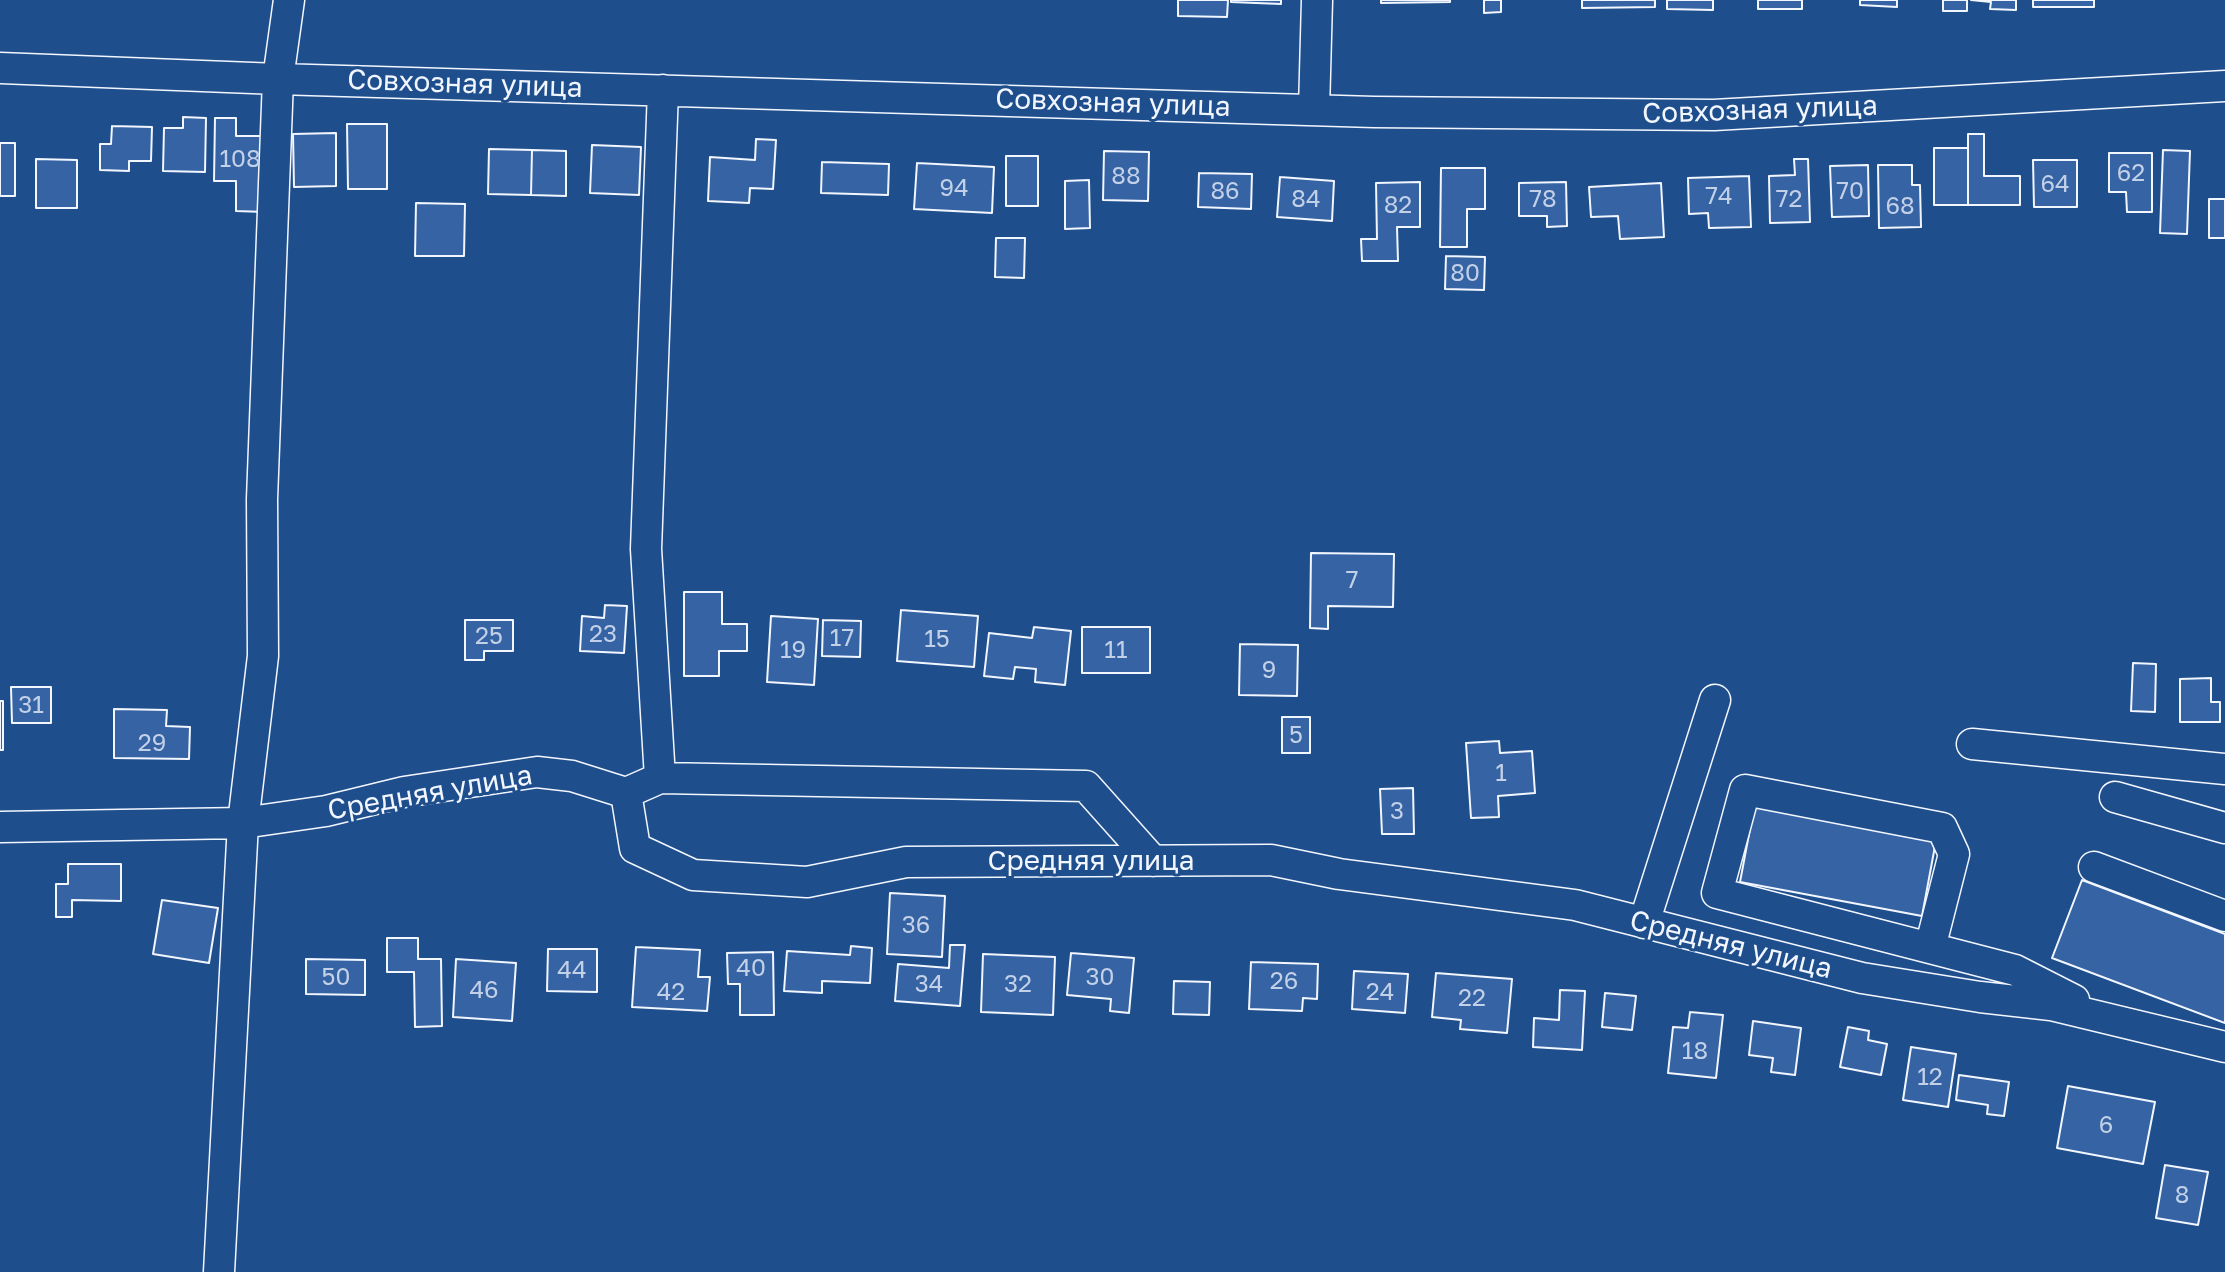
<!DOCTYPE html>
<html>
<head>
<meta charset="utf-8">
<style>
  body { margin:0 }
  canvas { display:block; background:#1f4e8c }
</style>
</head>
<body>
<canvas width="2225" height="1272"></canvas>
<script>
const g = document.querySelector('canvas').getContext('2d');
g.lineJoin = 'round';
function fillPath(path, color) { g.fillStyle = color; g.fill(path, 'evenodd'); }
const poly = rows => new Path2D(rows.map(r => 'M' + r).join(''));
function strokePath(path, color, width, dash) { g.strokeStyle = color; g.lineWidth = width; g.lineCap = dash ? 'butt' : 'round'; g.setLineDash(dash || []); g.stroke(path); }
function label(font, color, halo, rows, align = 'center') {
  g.font = font + ' "Golos Text",sans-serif'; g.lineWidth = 6; g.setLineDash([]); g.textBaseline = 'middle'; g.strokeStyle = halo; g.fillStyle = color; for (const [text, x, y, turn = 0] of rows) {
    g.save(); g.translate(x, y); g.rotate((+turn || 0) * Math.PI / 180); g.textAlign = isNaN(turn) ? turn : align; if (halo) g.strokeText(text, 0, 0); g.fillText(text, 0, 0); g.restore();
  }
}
const building = poly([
  [1178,0,1228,0,1227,17,1178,16,1178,0],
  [1231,0,1281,0,1281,4,1231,2,1231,0],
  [1381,0,1450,0,1450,2,1381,3,1381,0],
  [1484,0,1501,0,1501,12,1484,13,1484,0],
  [1582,0,1655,0,1655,7,1582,8,1582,0],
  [1667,0,1713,0,1713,10,1667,9,1667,0],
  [1758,0,1802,0,1802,9,1758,9,1758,0],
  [1860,0,1897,0,1897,7,1860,5,1860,0],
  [1943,0,1967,0,1967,11,1943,11,1943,0],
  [1971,0,2016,0,2016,10,1990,9,1991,2,1971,0],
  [2033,0,2094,0,2094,7,2033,7,2033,0],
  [183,117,206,118,205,172,163,171,164,128,183,128,183,117],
  [215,118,236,118,236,136,266,136,265,212,236,211,236,181,214,181,215,118],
  [347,124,387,124,387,189,348,189,347,124],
  [112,126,152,127,151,161,129,161,129,171,100,170,100,144,111,144,112,126],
  [336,133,336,186,294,187,293,134,336,133],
  [1968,134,1984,134,1984,176,2020,176,2020,205,1968,205,1968,134],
  [756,139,776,140,773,189,750,188,749,203,708,201,710,157,755,160,756,139],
  [0,143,15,143,15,196,0,196,0,143],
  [592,145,641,147,639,195,590,193,592,145],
  [1934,148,1968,148,1968,205,1934,205,1934,148],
  [489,149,532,150,531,195,488,194,489,149],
  [532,150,566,151,566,196,531,195,532,150],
  [2163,150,2190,151,2187,234,2160,233,2163,150],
  [1104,151,1149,152,1148,201,1103,200,1104,151],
  [2109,153,2152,153,2152,212,2127,212,2126,192,2109,192,2109,153],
  [1006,156,1038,156,1038,206,1006,206,1006,156],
  [36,159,77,160,77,208,36,208,36,159],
  [1794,159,1808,159,1810,222,1770,223,1769,176,1795,175,1794,159],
  [2033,160,2077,160,2077,207,2034,207,2033,160],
  [822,162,889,164,888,195,821,193,822,162],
  [917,163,994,167,992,213,914,209,917,163],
  [1868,165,1869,216,1832,217,1830,166,1868,165],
  [1878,165,1912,165,1912,185,1920,185,1921,227,1879,228,1878,165],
  [1441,168,1485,168,1485,209,1467,209,1467,247,1440,247,1441,168],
  [1199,173,1252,174,1251,209,1198,207,1199,173],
  [1749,176,1751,227,1709,228,1708,213,1689,214,1688,178,1749,176],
  [1280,177,1334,181,1332,221,1277,217,1280,177],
  [1089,180,1090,228,1065,229,1065,181,1089,180],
  [1420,182,1420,227,1397,227,1398,261,1362,261,1361,239,1377,239,1376,183,1420,182],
  [1566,182,1567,226,1547,227,1547,216,1519,216,1519,183,1566,182],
  [1661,183,1664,237,1620,239,1618,216,1591,217,1589,187,1661,183],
  [2209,199,2225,199,2225,238,2209,238,2209,199],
  [416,203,465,204,464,256,415,256,416,203],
  [996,238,1025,238,1024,278,995,277,996,238],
  [1446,256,1485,257,1484,290,1445,289,1446,256],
  [1311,553,1394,554,1393,607,1328,606,1328,629,1310,628,1311,553],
  [684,592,722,592,722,624,747,624,747,651,719,651,719,676,684,676,684,592],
  [605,605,627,606,624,653,580,651,582,616,604,618,605,605],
  [901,610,978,616,974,667,897,661,901,610],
  [771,616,818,619,814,685,767,682,771,616],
  [465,620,513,620,513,651,484,651,484,660,465,660,465,620],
  [823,620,861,621,860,657,822,656,823,620],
  [1034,627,1071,631,1065,685,1035,682,1036,669,1015,667,1013,679,984,676,989,633,1032,638,1034,627],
  [1082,627,1150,627,1150,673,1082,673,1082,627],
  [1240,644,1298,645,1297,696,1239,695,1240,644],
  [2133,663,2156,664,2155,712,2131,711,2133,663],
  [2211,678,2211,702,2220,702,2220,722,2180,722,2180,679,2211,678],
  [11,687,51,687,51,723,12,723,11,687],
  [0,701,3,701,3,750,0,750,0,701],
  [114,709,167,710,166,726,190,727,189,759,114,758,114,709],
  [1282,717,1310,717,1310,753,1282,753,1282,717],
  [1499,741,1500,753,1532,751,1535,793,1498,796,1499,817,1471,818,1466,743,1499,741],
  [1413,788,1414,834,1382,834,1380,789,1413,788],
  [1756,797,1938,830,1922,916,1740,882,1756,797],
  [68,864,121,864,121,901,72,900,72,917,56,917,56,884,68,884,68,864],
  [2082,880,2225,934,2225,1023,2052,958,2082,880],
  [890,893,945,896,942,957,887,954,890,893],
  [162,900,218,908,209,963,153,954,162,900],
  [387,938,418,938,418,959,441,959,442,1026,415,1027,414,972,387,972,387,938],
  [950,945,965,945,960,1006,895,1001,898,964,949,968,950,945],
  [851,946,872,948,870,983,822,981,822,993,784,991,787,951,850,955,851,946],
  [636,947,700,950,698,977,710,977,707,1011,632,1007,636,947],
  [548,949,597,949,597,992,547,991,548,949],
  [773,952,774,1015,740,1015,740,984,728,984,727,953,773,952],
  [1071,953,1134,958,1129,1013,1110,1011,1111,999,1067,995,1071,953],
  [983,954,1055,957,1053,1015,981,1012,983,954],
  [306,959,365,960,365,995,306,994,306,959],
  [456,959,516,963,512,1021,453,1017,456,959],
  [1251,962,1318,964,1317,999,1303,998,1302,1011,1249,1009,1251,962],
  [1354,971,1408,974,1405,1013,1352,1009,1354,971],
  [1436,973,1512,979,1507,1033,1460,1029,1461,1020,1432,1017,1436,973],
  [1174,981,1210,982,1209,1015,1173,1014,1174,981],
  [1560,990,1585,991,1582,1050,1533,1047,1534,1018,1559,1020,1560,990],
  [1605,993,1636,996,1632,1030,1602,1027,1605,993],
  [1690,1012,1723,1015,1716,1078,1668,1073,1673,1027,1688,1028,1690,1012],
  [1753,1021,1801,1028,1795,1075,1771,1072,1773,1058,1749,1055,1753,1021],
  [1848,1027,1869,1031,1868,1040,1887,1044,1881,1075,1840,1067,1848,1027],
  [1911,1047,1956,1054,1948,1107,1903,1100,1911,1047],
  [1959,1075,2009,1082,2004,1116,1987,1114,1988,1105,1956,1100,1959,1075],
  [2068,1086,2155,1102,2143,1164,2057,1148,2068,1086],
  [2165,1165,2208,1172,2198,1225,2156,1218,2165,1165]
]);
const minor = poly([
  [0,68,278,79,1374,112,1714,115,2225,86],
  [1314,110,1317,0],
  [1972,744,2225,769],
  [660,778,1086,786,1153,861],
  [626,793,660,778,646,549,663,90],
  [2115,797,2225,828],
  [0,827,243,823,326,811,404,792,537,772,572,776,626,793,635,848,693,875,807,882,906,862,1271,860,1339,874,1575,905,1862,978,1980,997,2051,1005,2225,1047],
  [2094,867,2225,916],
  [1644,923,1715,700],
  [1930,948,1954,854,1942,828,1745,790,1717,893,2015,970,2074,1000],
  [219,1272,243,823,263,656,262,499,278,79,289,0]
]);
const numberNames = [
  ["108",240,159],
  ["62",2131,173],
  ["88",1126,176],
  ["64",2055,184],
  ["94",954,188],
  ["86",1225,191],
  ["70",1850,191],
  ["74",1719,196],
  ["84",1306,199],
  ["78",1543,199],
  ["72",1789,199],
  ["82",1398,205],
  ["68",1900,206],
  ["80",1465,273],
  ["7",1352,580],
  ["23",603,634],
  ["25",489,636],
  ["17",842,638],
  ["15",937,639],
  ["19",793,650],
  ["11",1116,650],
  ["9",1269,670],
  ["31",31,705],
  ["5",1296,735],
  ["29",152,743],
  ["1",1501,773],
  ["3",1397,811],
  ["36",916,925],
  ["40",751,968],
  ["44",572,970],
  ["50",336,977],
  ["30",1100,977],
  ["26",1284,981],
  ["34",929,984],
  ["32",1018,984],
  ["46",484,990],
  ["42",671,992],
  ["24",1380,992],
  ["22",1472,998],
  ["18",1695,1051],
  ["12",1930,1077],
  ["6",2106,1125],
  ["8",2182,1195]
];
const streetNames = [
  ["Совхозная улица",465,84,2],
  ["Совхозная улица",1113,103,2],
  ["Совхозная улица",1760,110,-2],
  ["Средняя улица",430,793,-10],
  ["Средняя улица",1091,861],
  ["Средняя улица",1731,945,14]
];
fillPath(building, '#3563a3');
strokePath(building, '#f2f6ff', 2);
strokePath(minor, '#f2f6ff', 33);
strokePath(minor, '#1f4e8c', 30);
label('24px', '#c3d1e8', null, numberNames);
label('28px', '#f2f6ff', '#1f4e8c', streetNames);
</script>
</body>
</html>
